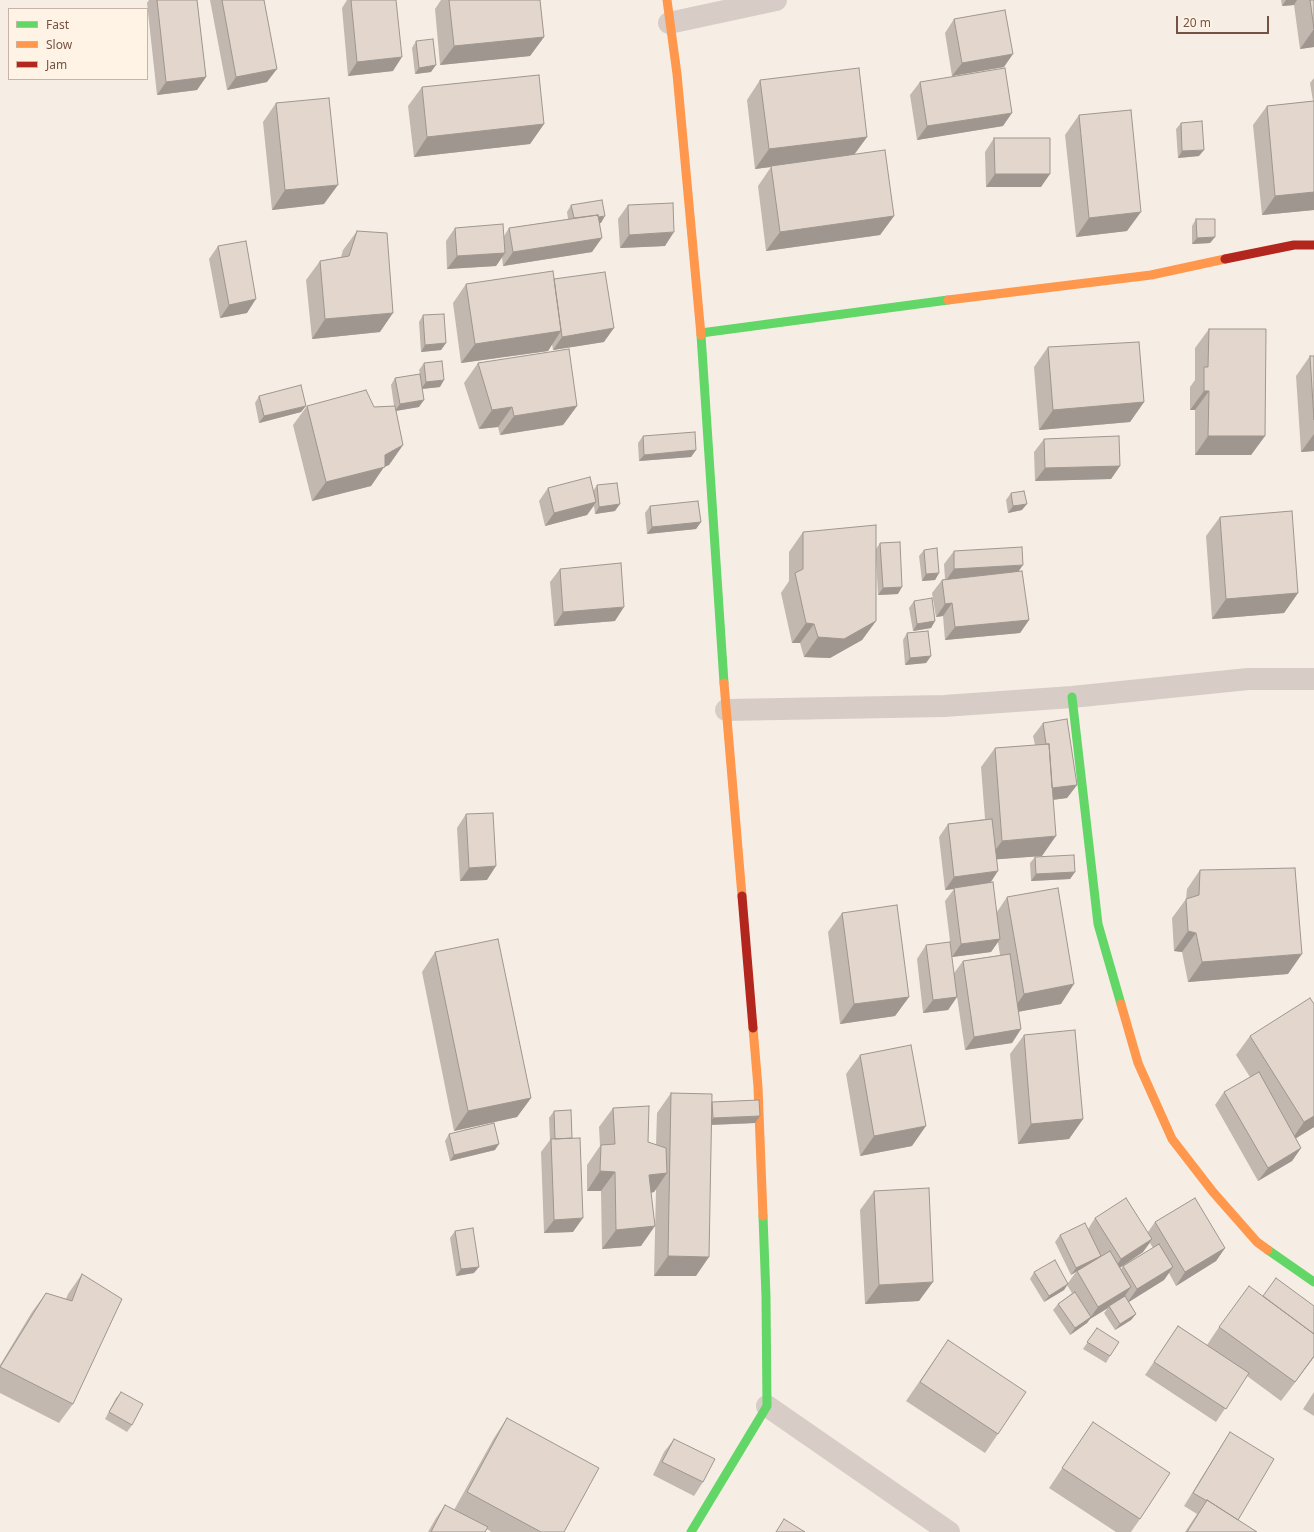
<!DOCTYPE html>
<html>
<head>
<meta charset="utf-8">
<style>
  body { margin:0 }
  #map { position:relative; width:1314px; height:1532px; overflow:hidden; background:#f6eee5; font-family:"Noto Sans",sans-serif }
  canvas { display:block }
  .legend { position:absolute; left:8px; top:8px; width:140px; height:72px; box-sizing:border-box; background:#fff3e5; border:1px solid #c8b3a5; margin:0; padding:5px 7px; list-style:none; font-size:12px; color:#755344 }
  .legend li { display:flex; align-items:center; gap:8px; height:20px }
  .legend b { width:20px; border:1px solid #c8b3a5 }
  .scale { position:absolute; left:1176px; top:16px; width:93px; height:18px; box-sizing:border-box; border:2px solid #755344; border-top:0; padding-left:5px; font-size:12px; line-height:14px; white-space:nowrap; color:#755344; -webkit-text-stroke:3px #fff3e5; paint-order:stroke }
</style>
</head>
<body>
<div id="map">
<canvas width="1314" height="1532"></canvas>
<ul class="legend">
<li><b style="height:5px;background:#63d668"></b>Fast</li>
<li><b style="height:5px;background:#ff974d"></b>Slow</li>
<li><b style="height:5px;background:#b3261e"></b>Jam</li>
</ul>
<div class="scale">20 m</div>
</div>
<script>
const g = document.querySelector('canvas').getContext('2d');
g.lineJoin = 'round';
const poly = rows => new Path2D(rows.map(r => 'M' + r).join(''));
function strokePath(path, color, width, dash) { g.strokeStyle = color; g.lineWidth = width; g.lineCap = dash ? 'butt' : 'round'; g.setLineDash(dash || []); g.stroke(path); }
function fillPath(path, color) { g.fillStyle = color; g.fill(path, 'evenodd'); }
const street = poly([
  [669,23,776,0],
  [726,710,944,706,1072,697,1248,679,1314,679],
  [767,1406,949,1532]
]);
const fast = poly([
  [701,333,948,300],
  [701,335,724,683],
  [1072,697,1098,924,1121,1004],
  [1268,1250,1314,1282],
  [691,1532,767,1406,766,1297,763,1216]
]);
const slow = poly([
  [667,0,677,74,701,335],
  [948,300,1151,275,1225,259],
  [724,683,742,896],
  [1121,1004,1138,1063,1172,1139,1213,1192,1257,1242,1268,1250],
  [753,1028,758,1087,763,1216]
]);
const jam = poly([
  [1225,259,1294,245,1314,245],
  [742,896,753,1028]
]);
const wall = poly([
  [149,0,197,0,206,77,197,90,157,95,147,3],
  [210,0,264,0,267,82,227,90],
  [347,0,396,0,393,71,348,76,342,8],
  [441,0,540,0,544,37,530,56,440,65,435,9],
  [1281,0,1314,0,1314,47,1300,49,1294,5,1282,6],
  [954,19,1004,67,952,76,945,33],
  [416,41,431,72,415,74,412,48],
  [1314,78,1314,210,1262,215,1253,125,1267,106,1313,101,1310,83],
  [760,80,867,137,854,155,894,216,880,235,766,251,758,186,771,167,755,169,747,100],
  [920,82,1003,126,917,140,910,95],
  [422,87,544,124,530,144,414,157,408,106],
  [276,103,324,204,272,210,263,122],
  [1079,115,1127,231,1076,237,1065,135],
  [1181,123,1199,156,1178,158,1176,129],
  [994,138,1041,187,986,187,985,152],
  [571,205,601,223,599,223,592,252,503,266,502,257,496,266,447,269,446,241,455,228,504,236,509,228,568,219,567,212],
  [628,205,665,246,620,248,618,219],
  [1196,219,1215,237,1210,243,1192,244,1192,226],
  [357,231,380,332,312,339,306,280,320,261,341,257,343,250],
  [218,246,247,313,220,318,209,259],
  [554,279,604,342,553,350,552,344,548,351,461,363,453,303,466,284],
  [423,315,446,343,441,350,421,352,419,322],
  [1209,329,1265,436,1251,455,1195,455,1195,410,1190,410,1190,387,1195,380,1195,348],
  [1048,347,1144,402,1130,422,1039,430,1034,367],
  [1310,356,1314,356,1314,451,1301,452,1296,376],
  [424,363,440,387,422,389,419,407,396,411,403,445,389,465,384,467,371,486,312,501,293,425,307,406,374,407,394,406,391,385,395,378,420,374,419,370],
  [478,363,577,406,563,425,500,435,498,427,479,429,464,383],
  [259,396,301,412,259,423,255,403],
  [643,436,696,450,691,457,639,461,638,443],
  [1044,439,1120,466,1111,479,1035,481,1034,452],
  [597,485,615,511,595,514,594,506,587,515,545,526,539,501,548,488,593,491],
  [1011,493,1022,510,1008,513,1006,500],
  [650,506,701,522,696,529,647,534,645,513],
  [1220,517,1298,593,1284,613,1212,619,1206,536],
  [803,532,876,549,880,543,898,594,878,595,876,558,876,621,862,640,830,658,804,657,800,643,792,643,781,593,789,581,789,552],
  [924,550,939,573,935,580,922,581,919,556],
  [954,551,1019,571,1029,620,1020,633,945,640,943,616,936,617,932,593,942,580,945,579,944,564],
  [560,569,615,621,554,626,550,582],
  [914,601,935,621,931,628,913,631,909,608],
  [907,633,931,656,926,663,905,665,903,640],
  [1043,723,1077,785,1067,798,1053,800,1042,856,997,859,990,883,997,912,1007,897,1061,1004,1018,1012,1021,1029,1012,1043,965,1050,956,990,957,997,948,1010,923,1013,917,959,926,945,954,973,963,961,1000,955,998,942,991,952,952,957,945,901,954,889,945,890,939,837,948,824,985,819,981,767,995,748,1035,745,1033,736],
  [466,814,487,880,460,881,457,828],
  [1035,857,1075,872,1070,879,1031,881,1030,863],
  [1200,870,1288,974,1188,982,1182,952,1174,951,1172,918,1186,899,1187,889],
  [842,913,909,997,895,1016,840,1024,828,932],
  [435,952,531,1098,517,1117,454,1131,422,972],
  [1314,1004,1314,1127,1296,1138,1301,1148,1292,1161,1258,1181,1215,1105,1224,1092,1250,1077,1236,1055,1250,1036],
  [1024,1035,1083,1119,1069,1139,1018,1144,1010,1054],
  [860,1055,912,1146,860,1156,846,1074],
  [671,1093,712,1103,712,1102,755,1123,711,1125,696,1276,654,1276,656,1189,654,1192,651,1193,641,1246,602,1249,601,1191,587,1191,587,1165,600,1146,599,1127,613,1108,648,1142,656,1145,657,1113],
  [554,1111,573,1232,544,1233,541,1152,550,1140,549,1118],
  [449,1134,495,1150,450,1161,445,1141],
  [874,1191,919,1301,865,1304,860,1210],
  [1095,1218,1148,1232,1155,1222,1225,1248,1216,1261,1176,1286,1169,1273,1164,1280,1129,1302,1136,1314,1131,1320,1115,1330,1104,1313,1108,1308,1090,1319,1087,1323,1070,1335,1053,1310,1058,1304,1072,1293,1067,1285,1064,1290,1044,1302,1030,1279,1034,1272,1068,1283,1076,1272,1071,1275,1055,1242,1060,1235,1088,1229],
  [1150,1243,1153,1248,1123,1266,1121,1269,1120,1268,1143,1252],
  [455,1231,474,1273,456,1276,450,1238],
  [82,1274,73,1404,59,1423,0,1393,0,1365,32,1312,46,1293,66,1299,68,1294],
  [1263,1296,1314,1306,1314,1357,1281,1401,1247,1376,1216,1422,1145,1375,1178,1326,1207,1345,1219,1327],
  [1097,1328,1110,1356,1106,1363,1083,1349],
  [948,1340,998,1434,985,1453,906,1401],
  [121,1392,132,1425,127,1432,105,1419,116,1398],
  [1314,1392,1314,1416,1303,1409],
  [507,1418,564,1532,491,1532,487,1529,485,1532,428,1532,436,1518,445,1505,454,1510,494,1438],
  [1093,1422,1140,1519,1131,1532,1116,1532,1049,1488],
  [1230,1432,1238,1520,1257,1532,1185,1532,1197,1514,1184,1506,1221,1446],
  [674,1439,703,1482,694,1496,653,1475,664,1452]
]);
const shadedWall = poly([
  [1286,0,1297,0,1294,5,1282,6],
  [1314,29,1314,47,1300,49],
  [544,37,530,56,440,65,454,46],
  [1013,54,1004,67,952,76,962,63],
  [402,57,393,71,348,76,357,62],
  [436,65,431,72,415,74,419,68],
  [277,69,267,82,227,90,236,77],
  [206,77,197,90,157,95,166,82],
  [1012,113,1003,126,917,140,927,126],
  [544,124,530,144,414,157,427,137],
  [867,137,853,156,755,169,769,149],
  [1204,150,1199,156,1178,158,1182,151],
  [995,174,1050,174,1041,187,986,187],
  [338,185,324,204,272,210,285,190],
  [1314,192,1314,210,1262,215,1275,196],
  [1141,212,1127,231,1076,237,1089,218],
  [605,216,601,223,569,228,574,221],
  [894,216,880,235,766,251,780,232],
  [674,232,665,246,620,248,629,235],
  [1215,237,1210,243,1192,244,1197,238],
  [602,238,592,252,503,266,513,252],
  [505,253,496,266,447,269,457,256],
  [256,299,247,313,220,318,229,305],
  [393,313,380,332,312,339,325,319],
  [614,328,604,342,553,350,562,337],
  [561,331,548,351,461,363,475,344],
  [446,343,441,350,421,352,425,345],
  [444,380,440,387,421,389,426,382],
  [1204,391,1209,391,1195,410,1190,410],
  [424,400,419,407,395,411,400,404],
  [1144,402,1130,422,1039,430,1053,410],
  [306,406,301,412,259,423,264,416],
  [577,406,563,425,500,435,514,416],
  [512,407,498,427,479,429,492,410],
  [1314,434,1314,451,1301,452],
  [1208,436,1265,436,1251,455,1195,455],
  [403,445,389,465,384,467,371,486,312,501,326,482,385,455],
  [696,450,691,457,639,461,644,455],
  [1120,466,1111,479,1035,481,1045,468],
  [596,502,587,515,545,526,554,513],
  [620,504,615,511,595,514,599,507],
  [1027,504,1022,510,1008,513,1013,506],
  [701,522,696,529,647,534,652,527],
  [1023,565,1014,578,945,582,954,569],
  [939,573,935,580,922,581,926,574],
  [902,587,898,594,878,595,883,588],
  [1298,593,1284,613,1212,619,1226,599],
  [952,603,943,616,936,617,945,604],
  [624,607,615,621,554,626,563,612],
  [1029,620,1020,633,945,640,955,627],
  [876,621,862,640,830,658,804,657,818,637],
  [935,621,931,628,913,631,917,624],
  [806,623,814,624,800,643,792,643],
  [931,656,926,663,905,665,910,658],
  [1077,785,1067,798,1043,801,1052,788],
  [1056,836,1042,856,988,860,1002,841],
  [496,866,487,880,460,881,469,868],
  [998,871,989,885,954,888,954,889,945,890,954,877],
  [1075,872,1070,879,1031,881,1036,874],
  [1188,931,1196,933,1182,952,1174,951],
  [1000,939,991,952,952,957,961,944],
  [1302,954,1288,974,1188,982,1202,962],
  [1074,984,1061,1004,1011,1013,1024,994],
  [909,997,895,1016,840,1024,854,1004],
  [957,997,948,1010,923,1013,933,1000],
  [1021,1029,1012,1043,965,1050,974,1037],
  [531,1098,517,1117,454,1131,468,1111],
  [760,1116,755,1123,708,1125,713,1118],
  [1314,1116,1314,1127,1290,1142,1304,1122],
  [1083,1119,1069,1139,1018,1144,1031,1124],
  [926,1126,912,1146,860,1156,874,1136],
  [499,1144,495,1150,450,1161,454,1155],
  [1301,1148,1292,1161,1258,1181,1268,1168],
  [600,1171,615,1172,601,1191,587,1191],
  [667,1173,654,1192,635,1195,649,1175],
  [583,1218,573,1232,544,1233,554,1220],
  [655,1226,641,1246,602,1249,616,1230],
  [1152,1239,1143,1252,1112,1273,1121,1259],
  [1225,1248,1216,1261,1176,1286,1185,1272],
  [668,1256,709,1257,696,1276,654,1276],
  [1101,1256,1096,1262,1077,1271,1071,1275,1076,1268],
  [479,1267,474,1273,456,1276,461,1269],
  [1173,1267,1164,1280,1127,1303,1137,1289],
  [933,1282,919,1301,865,1304,879,1285],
  [1068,1284,1064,1290,1044,1302,1049,1296],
  [1131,1287,1122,1300,1109,1306,1108,1308,1090,1319,1087,1323,1070,1335,1075,1328,1090,1318,1098,1307],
  [1136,1314,1131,1320,1115,1330,1120,1324],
  [1314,1356,1314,1357,1281,1401,1295,1382]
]);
const building = poly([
  [157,0,197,0,206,77,166,82,157,0],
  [222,0,264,0,277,69,236,77,222,0],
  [351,0,396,0,402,57,357,62,351,0],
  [449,0,540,0,544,37,454,46,449,0],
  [1310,0,1314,0,1314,29,1310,0],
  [1005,10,1013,54,962,63,954,19,1005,10],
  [433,39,436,65,419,68,416,41,433,39],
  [859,68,867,137,769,149,760,80,859,68],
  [1005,68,1012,113,927,126,920,82,1005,68],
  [539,75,544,124,427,137,422,87,539,75],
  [329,98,338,185,285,190,276,103,329,98],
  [1314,101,1314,192,1275,196,1267,106,1314,101],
  [1131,110,1141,212,1089,218,1079,115,1131,110],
  [1202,121,1204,150,1182,151,1181,123,1202,121],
  [994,138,1050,138,1050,174,995,174,994,138],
  [885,150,894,216,780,232,771,166,885,150],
  [602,200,605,216,598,217,598,215,574,218,571,205,602,200],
  [673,203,674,232,629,235,628,205,673,203],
  [598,215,602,238,513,252,509,228,598,215],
  [1196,219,1215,219,1215,237,1197,238,1196,219],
  [503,224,505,253,457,256,455,228,503,224],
  [357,231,387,233,393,313,325,319,320,261,349,256,357,231],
  [246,241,256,299,229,305,218,246,246,241],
  [553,271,561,331,475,344,466,284,553,271],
  [605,272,614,328,562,337,554,279,605,272],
  [444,314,446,343,425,345,423,315,444,314],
  [1209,329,1266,329,1265,436,1208,436,1209,391,1204,391,1204,367,1208,367,1209,329],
  [1139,342,1144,402,1053,410,1048,347,1139,342],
  [569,349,577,406,514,416,512,407,492,410,478,363,569,349],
  [1310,356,1314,356,1314,420,1310,356],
  [442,361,444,380,426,382,424,363,442,361],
  [420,374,424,400,400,404,395,378,420,374],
  [301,385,306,406,264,416,259,396,301,385],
  [366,390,374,407,395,406,403,445,385,455,385,467,326,482,307,406,366,390],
  [695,432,696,450,644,455,643,436,695,432],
  [1119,436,1120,466,1045,468,1044,439,1119,436],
  [590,477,596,502,554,513,548,488,590,477],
  [617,483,620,504,599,507,597,485,617,483],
  [1024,491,1027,504,1013,506,1011,493,1024,491],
  [698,501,701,522,652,527,650,506,698,501],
  [1292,511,1298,593,1226,599,1220,517,1292,511],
  [876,525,876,621,844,639,818,637,814,624,806,623,795,573,803,569,803,532,876,525],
  [900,542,902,587,883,588,880,543,900,542],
  [1022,547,1023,565,954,569,954,551,1022,547],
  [937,548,939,573,926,574,924,550,937,548],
  [621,563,624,607,563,612,560,569,621,563],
  [1022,571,1029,620,955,627,952,603,945,604,942,580,1022,571],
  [932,598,935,621,917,624,914,601,932,598],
  [928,631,931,656,910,658,907,633,928,631],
  [1067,719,1077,785,1052,788,1049,744,1046,744,1043,723,1067,719],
  [1049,744,1056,836,1002,841,995,748,1049,744],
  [493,813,496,866,469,868,466,814,493,813],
  [992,819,998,871,954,877,948,824,992,819],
  [1074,855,1075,872,1036,874,1035,857,1074,855],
  [1295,868,1302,954,1202,962,1196,933,1188,931,1186,899,1199,895,1200,870,1295,868],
  [993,882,1000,939,961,944,954,888,993,882],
  [1058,888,1074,984,1024,994,1007,897,1058,888],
  [897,905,909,997,854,1004,842,913,897,905],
  [498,939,531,1098,468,1111,435,952,498,939],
  [950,942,957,997,933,1000,926,945,950,942],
  [1010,954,1021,1029,974,1037,963,961,1010,954],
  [1310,998,1314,1004,1314,1116,1304,1122,1250,1036,1310,998],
  [1075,1030,1083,1119,1031,1124,1024,1035,1075,1030],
  [911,1045,926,1126,874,1136,860,1055,911,1045],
  [1259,1072,1301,1148,1268,1168,1224,1092,1259,1072],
  [671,1093,712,1094,709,1257,668,1256,671,1093],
  [759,1100,760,1116,713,1118,712,1102,759,1100],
  [649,1106,648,1142,666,1148,667,1173,649,1175,655,1226,616,1230,615,1172,600,1171,601,1145,615,1144,613,1108,649,1106],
  [571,1110,572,1138,555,1139,554,1111,571,1110],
  [494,1123,499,1144,454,1155,449,1134,494,1123],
  [580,1138,583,1218,554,1220,551,1139,580,1138],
  [929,1188,933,1282,879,1285,874,1191,929,1188],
  [1126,1198,1152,1239,1121,1259,1095,1218,1126,1198],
  [1195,1198,1225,1248,1185,1272,1155,1222,1195,1198],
  [1085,1223,1101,1256,1076,1268,1060,1235,1085,1223],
  [473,1228,479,1267,461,1269,455,1231,473,1228],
  [1159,1244,1173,1267,1137,1289,1123,1266,1159,1244],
  [1110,1251,1131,1287,1098,1307,1077,1271,1110,1251],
  [1055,1260,1068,1284,1049,1296,1034,1272,1055,1260],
  [82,1274,122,1299,73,1404,0,1367,46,1293,72,1301,82,1274],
  [1276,1278,1314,1306,1314,1334,1263,1296,1276,1278],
  [1249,1286,1314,1334,1314,1356,1295,1382,1219,1327,1249,1286],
  [1075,1292,1091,1317,1075,1328,1058,1304,1075,1292],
  [1125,1296,1136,1314,1120,1324,1109,1306,1125,1296],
  [1178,1326,1249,1373,1226,1409,1154,1362,1178,1326],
  [1097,1328,1119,1342,1110,1356,1087,1342,1097,1328],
  [948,1340,1026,1392,998,1434,920,1382,948,1340],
  [121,1392,143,1404,132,1425,109,1412,121,1392],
  [507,1418,599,1468,564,1532,541,1532,467,1492,507,1418],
  [1093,1422,1170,1473,1140,1519,1062,1468,1093,1422],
  [1230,1432,1274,1459,1238,1520,1207,1500,1207,1501,1193,1493,1230,1432],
  [674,1439,715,1459,703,1482,662,1462,674,1439],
  [1207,1500,1257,1532,1187,1532,1207,1500],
  [445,1505,488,1527,485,1532,431,1532,445,1505],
  [784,1519,805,1532,776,1532,784,1519]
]);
strokePath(street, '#d8ccc7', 22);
strokePath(fast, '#63d668', 9);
strokePath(slow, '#ff974d', 9);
strokePath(jam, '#b3261e', 9);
fillPath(wall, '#c3b8af');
fillPath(shadedWall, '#9f968f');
fillPath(building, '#e3d6cc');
strokePath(building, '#9f968f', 1);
</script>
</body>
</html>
